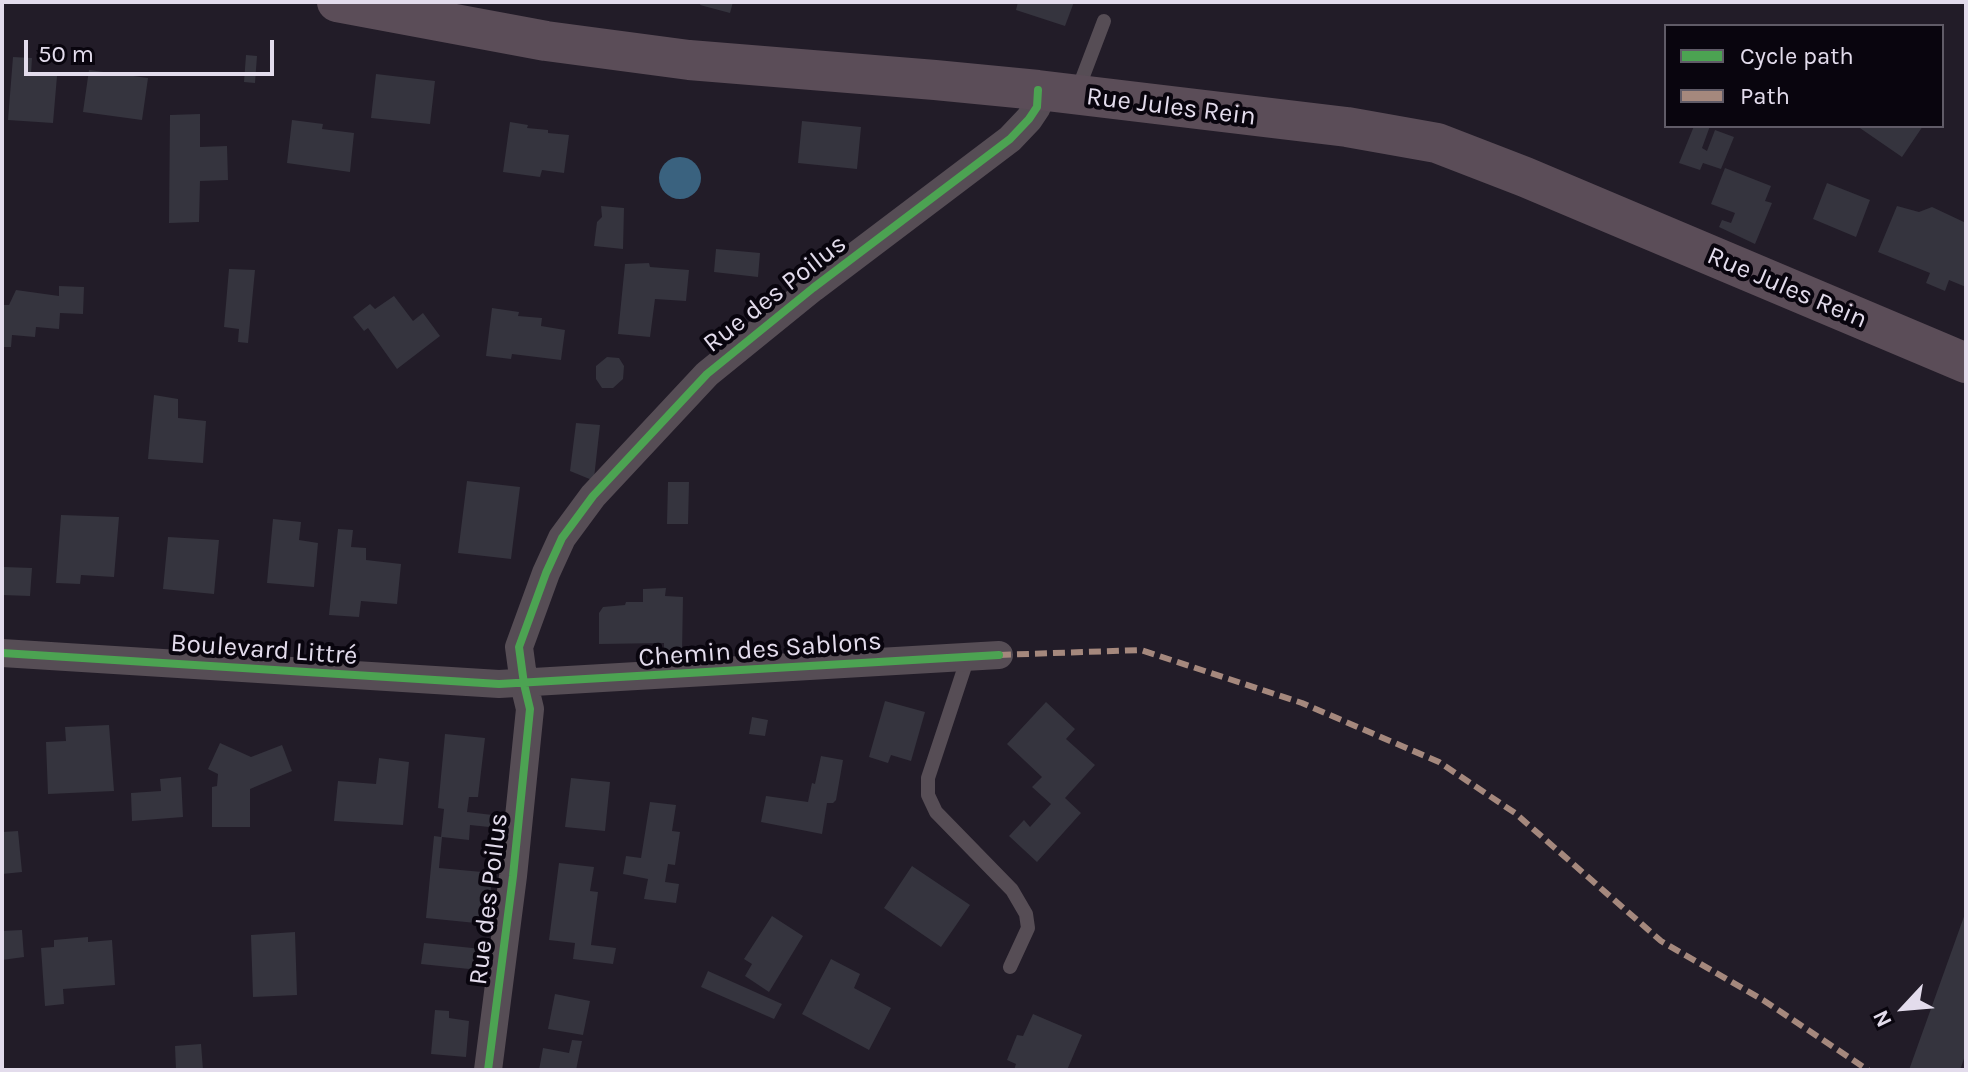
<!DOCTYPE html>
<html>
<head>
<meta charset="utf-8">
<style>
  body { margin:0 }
  #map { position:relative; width:1968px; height:1072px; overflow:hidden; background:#221c28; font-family:Karla,sans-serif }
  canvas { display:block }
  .frame { position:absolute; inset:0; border:4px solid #e3dcec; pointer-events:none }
  .legend { position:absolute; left:1664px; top:24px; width:280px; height:104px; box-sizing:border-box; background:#09050e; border:2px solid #605b67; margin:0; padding:10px 14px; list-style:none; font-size:24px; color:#e3dcec }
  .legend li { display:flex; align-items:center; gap:16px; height:40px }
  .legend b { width:40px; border:2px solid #605b67 }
  .north { position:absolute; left:1864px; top:968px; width:80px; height:80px; -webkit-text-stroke:6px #09050e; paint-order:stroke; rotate:244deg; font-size:22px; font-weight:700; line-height:32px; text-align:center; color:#e3dcec }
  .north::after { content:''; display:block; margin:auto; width:28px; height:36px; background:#e3dcec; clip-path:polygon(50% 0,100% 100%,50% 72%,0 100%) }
  .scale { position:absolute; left:24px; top:40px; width:250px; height:36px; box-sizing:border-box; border:4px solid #e3dcec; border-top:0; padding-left:10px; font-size:24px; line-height:28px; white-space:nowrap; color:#e3dcec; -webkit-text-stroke:6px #09050e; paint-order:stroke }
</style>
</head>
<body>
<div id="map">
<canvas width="1968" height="1072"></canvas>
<div class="frame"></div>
<ul class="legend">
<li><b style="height:10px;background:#4ca352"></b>Cycle path</li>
<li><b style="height:10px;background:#a5887d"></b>Path</li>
</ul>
<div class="north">N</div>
<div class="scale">50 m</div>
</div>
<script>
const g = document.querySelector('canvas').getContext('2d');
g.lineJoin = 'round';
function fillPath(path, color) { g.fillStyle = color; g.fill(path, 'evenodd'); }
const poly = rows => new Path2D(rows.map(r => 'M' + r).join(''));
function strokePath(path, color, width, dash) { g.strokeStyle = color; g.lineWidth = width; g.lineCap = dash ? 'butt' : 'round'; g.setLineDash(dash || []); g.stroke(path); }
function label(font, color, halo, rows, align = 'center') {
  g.font = font + ' Karla,sans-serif'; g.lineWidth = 8; g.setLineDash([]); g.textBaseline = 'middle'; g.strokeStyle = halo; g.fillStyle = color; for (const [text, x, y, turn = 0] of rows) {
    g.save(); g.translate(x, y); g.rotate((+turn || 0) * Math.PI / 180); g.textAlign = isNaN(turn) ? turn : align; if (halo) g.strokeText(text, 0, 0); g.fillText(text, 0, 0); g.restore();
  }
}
const water = poly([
  '659 178a21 21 0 1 1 42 0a21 21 0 1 1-42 0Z'
]);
const building = poly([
  [701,2,733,2,730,13,700,5],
  [1018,2,1074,2,1065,26,1016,10],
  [246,55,257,56,255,83,244,82],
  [13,57,32,58,31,74,57,76,53,123,8,120],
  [89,70,148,78,142,120,83,112],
  [376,74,435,81,430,124,371,118],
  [200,114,200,147,227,146,228,180,200,181,199,222,169,223,170,115],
  [292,120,323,124,322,129,354,133,350,172,287,163],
  [802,121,861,127,857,169,798,163],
  [510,122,528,125,527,128,548,130,548,133,569,135,564,173,542,170,540,177,503,172],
  [1694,126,1710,126,1702,148,1707,151,1715,130,1734,137,1721,169,1703,163,1700,170,1679,163],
  [1857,126,1923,126,1902,157],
  [1725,168,1771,186,1765,201,1772,203,1755,244,1719,227,1722,220,1731,223,1735,213,1711,204],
  [1827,183,1870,200,1856,237,1813,219],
  [601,206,624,208,623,249,594,246,597,222,602,217],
  [1897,206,1919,212,1932,207,1966,223,1966,287,1949,280,1945,291,1926,283,1930,273,1878,252],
  [716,249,760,253,758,277,714,272],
  [649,263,650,267,689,270,686,301,655,299,650,337,618,334,625,264],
  [229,269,255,270,248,343,238,342,239,329,224,327],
  [59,286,84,287,83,314,60,313,59,329,36,327,35,337,12,335,11,347,2,347,2,305,9,305,16,290,59,296],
  [394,296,413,321,423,313,440,336,397,369,368,328,364,331,353,317,370,304,375,309],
  [492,308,519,312,518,316,542,318,541,326,565,330,561,360,512,354,511,359,486,356],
  [607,357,619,358,624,366,623,379,613,388,602,388,596,379,596,366],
  [154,395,178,399,178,418,206,421,203,463,148,459],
  [576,423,600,425,594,478,592,480,570,471],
  [467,481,520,487,511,559,458,553],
  [668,482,689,482,688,524,667,524],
  [61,515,119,517,114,577,81,575,80,584,56,583],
  [273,519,301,522,299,540,318,543,314,587,267,583],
  [338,529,353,530,351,547,366,548,366,560,401,564,397,604,361,601,359,617,329,615],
  [168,537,219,540,214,594,163,589],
  [4,567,32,568,30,596,2,595,2,570,4,571],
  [666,588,665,596,683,597,682,653,664,653,664,643,599,644,599,613,603,607,625,605,626,602,643,602,643,589],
  [885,701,925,712,911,761,891,755,888,763,869,757],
  [1046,702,1075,729,1066,739,1095,765,1065,798,1081,813,1037,862,1009,836,1024,820,1030,827,1051,804,1032,787,1042,777,1007,744],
  [752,717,768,720,765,736,749,734],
  [109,725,114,791,48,794,46,742,66,741,65,727],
  [445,734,485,738,478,797,469,797,467,812,501,816,499,828,470,825,469,840,442,837,439,868,493,873,486,924,426,918,434,836,441,837,444,809,438,808],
  [220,743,251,757,282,745,292,771,250,789,250,827,212,827,212,787,217,786,218,774,208,769],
  [821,756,843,760,836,800,833,803,827,803,822,834,761,822,766,796,808,802,812,783,815,784],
  [379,758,409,762,403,825,334,821,338,781,376,784],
  [181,777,183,817,132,821,131,793,161,791,160,779],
  [571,778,610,782,605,831,565,827],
  [650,802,676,805,672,831,680,832,675,865,668,864,665,882,679,884,676,903,644,899,648,879,623,874,626,856,641,858],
  [18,831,22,872,2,874,2,832],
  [559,863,594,867,590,891,598,892,591,945,616,948,613,964,573,959,575,943,549,940],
  [912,866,970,905,941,947,884,908],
  [1966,911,1966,1053,1960,1070,1909,1070],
  [772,916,803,936,769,992,745,976,752,964,744,959],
  [22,930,24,957,2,960,2,931],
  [295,932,297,995,253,997,251,935],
  [88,937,88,942,112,940,115,985,63,989,64,1004,45,1006,41,948,54,947,54,940],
  [424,943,482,949,479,970,421,964],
  [831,959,860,974,854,988,891,1008,869,1050,802,1014],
  [708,971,782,1004,774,1019,701,987],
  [555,994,590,1001,583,1035,548,1029],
  [435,1010,449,1011,449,1018,469,1021,466,1057,431,1054],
  [1033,1014,1082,1035,1067,1070,1014,1070,1016,1064,1007,1060,1017,1035,1023,1036],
  [572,1040,582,1041,576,1070,539,1070,543,1048,569,1053],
  [201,1044,203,1070,176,1070,175,1046]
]);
const lane = poly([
  [1077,92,1104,21],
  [968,657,928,778,928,795,936,812,1012,890,1026,914,1028,928,1010,967]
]);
const street = poly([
  [2,653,499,684,999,655],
  [488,1070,513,876,530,709,524,684,519,647,546,573,562,538,593,496,707,374,813,288,1010,139,1029,119,1037,107,1038,90]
]);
const secondary = poly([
  [337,2,546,41,689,60,935,80,1038,90,1347,127,1437,143,1525,177,1966,363]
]);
const quiet = poly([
  [999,655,1141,650,1302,703,1439,762,1515,813,1661,941,1763,1000,1868,1070]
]);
const cycleway = poly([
  [2,653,499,684,999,655],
  [488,1070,513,876,530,709,524,684,519,647,546,573,562,538,593,496,707,374,813,288,1010,139,1029,119,1037,107,1038,90]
]);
const streetNames = [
  ["Rue Jules Rein",1171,107,7],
  ["Rue Jules Rein",1787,288,23],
  ["Rue des Poilus",775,294,-38],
  ["Boulevard Littré",264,650,4],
  ["Chemin des Sablons",760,650,-4],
  ["Rue des Poilus",489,899,-83]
];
fillPath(water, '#3a627f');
fillPath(building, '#35343e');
strokePath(lane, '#564d55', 14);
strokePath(street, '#564d55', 28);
strokePath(secondary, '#5b4d58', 40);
strokePath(quiet, '#a5887d', 6, [12, 6]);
strokePath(cycleway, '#4ca352', 8);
label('26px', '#e3dcec', '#09050e', streetNames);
</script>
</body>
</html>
